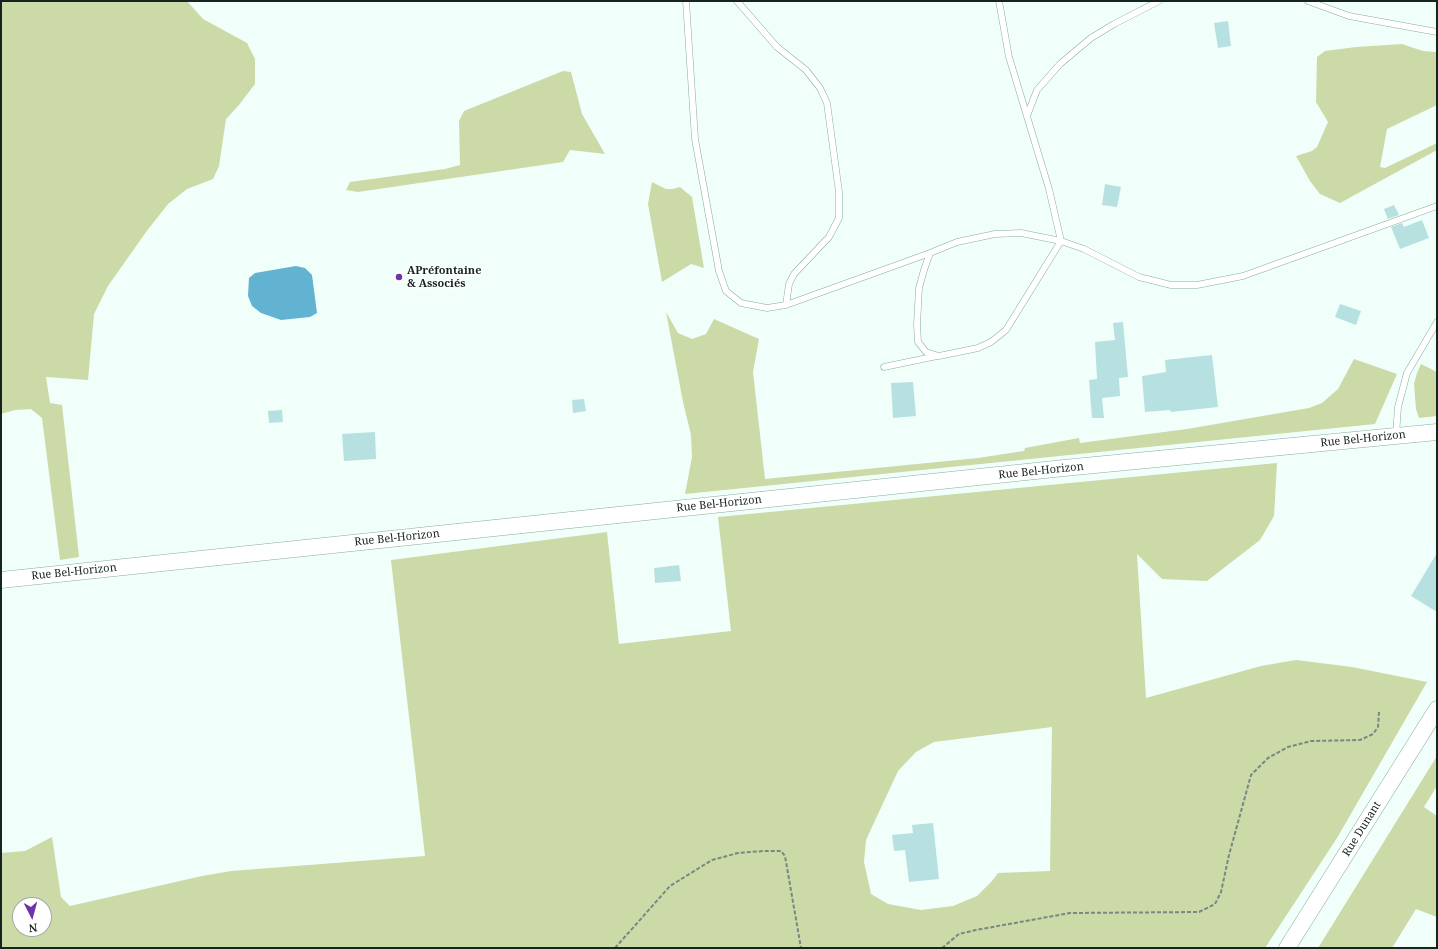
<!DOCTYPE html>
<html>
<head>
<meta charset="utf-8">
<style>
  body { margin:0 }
  #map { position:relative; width:1438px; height:949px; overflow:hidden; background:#f0fffa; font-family:"Noto Serif",serif }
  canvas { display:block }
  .frame { position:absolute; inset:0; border:2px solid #162420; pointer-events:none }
  .north { position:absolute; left:12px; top:897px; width:40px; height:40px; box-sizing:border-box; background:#fff; border:1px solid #a2a7a6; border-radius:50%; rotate:174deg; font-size:11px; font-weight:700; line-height:16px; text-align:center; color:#162420 }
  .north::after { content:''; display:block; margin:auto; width:14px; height:18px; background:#6e33a9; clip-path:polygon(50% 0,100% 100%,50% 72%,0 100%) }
</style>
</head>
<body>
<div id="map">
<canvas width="1438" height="949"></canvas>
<div class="frame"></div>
<div class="north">N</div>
</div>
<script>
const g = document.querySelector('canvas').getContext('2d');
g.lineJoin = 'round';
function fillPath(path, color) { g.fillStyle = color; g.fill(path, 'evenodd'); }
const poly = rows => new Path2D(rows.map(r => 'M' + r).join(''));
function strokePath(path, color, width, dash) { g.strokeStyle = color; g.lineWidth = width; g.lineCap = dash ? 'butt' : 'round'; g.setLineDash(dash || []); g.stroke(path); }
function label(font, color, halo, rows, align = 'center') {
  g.font = font + ' "Noto Serif",serif'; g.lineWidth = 3; g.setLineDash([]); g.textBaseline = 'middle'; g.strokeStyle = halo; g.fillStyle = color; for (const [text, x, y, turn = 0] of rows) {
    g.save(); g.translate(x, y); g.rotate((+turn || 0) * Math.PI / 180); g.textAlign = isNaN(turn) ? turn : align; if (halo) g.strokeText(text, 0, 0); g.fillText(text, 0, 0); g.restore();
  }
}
const green = poly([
  [1,1,187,1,203,19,247,43,255,59,255,84,239,105,226,119,219,166,213,179,187,189,168,204,146,232,108,286,94,314,88,380,46,377,50,403,62,405,79,557,60,560,42,418,31,409,15,410,1,414],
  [1402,44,1423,51,1437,52,1437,105,1387,129,1380,167,1385,168,1437,143,1437,150,1340,203,1320,194,1310,181,1296,156,1312,151,1317,147,1328,122,1316,102,1317,57,1325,51,1356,47],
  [563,71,571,72,582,114,605,154,570,150,563,162,358,192,346,190,350,182,445,169,460,165,459,121,464,111],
  [652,182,666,189,673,189,680,187,692,197,704,268,691,264,662,282,648,204],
  [666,312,678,333,692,339,706,334,714,319,759,339,753,372,765,479,978,458,1024,451,1025,448,1079,438,1080,443,1187,429,1309,408,1322,403,1338,389,1354,359,1397,374,1375,424,685,494,692,457,691,435,683,402],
  [1421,364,1437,372,1437,416,1419,418,1416,409,1414,384,1417,373],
  [1277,463,1274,516,1260,540,1207,581,1162,579,1137,554,1146,698,1261,666,1296,660,1352,667,1427,682,1337,838,1265,948,1,948,1,853,25,851,52,837,61,897,70,906,202,876,231,871,425,856,391,560,607,532,619,644,731,631,718,517],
  [1052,727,1050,871,998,873,992,881,977,896,953,906,921,910,888,904,871,894,864,862,866,840,898,771,916,752,934,742],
  [20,905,44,905,44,929,20,929],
  [1437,756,1437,786,1424,807,1437,816,1437,917,1416,909,1392,948,1318,948]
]);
const water = poly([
  [296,266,305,268,312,275,317,313,310,317,281,320,261,313,252,306,248,296,249,278,255,273]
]);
const building = poly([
  [1228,21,1231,46,1218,48,1214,23],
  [1105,184,1121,187,1117,207,1102,205],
  [1394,205,1399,215,1388,219,1384,209],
  [1422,220,1429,238,1400,249,1391,227,1402,223,1404,227],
  [1340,304,1361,311,1356,325,1335,317],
  [1123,322,1128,377,1119,378,1120,396,1102,398,1104,418,1092,418,1089,380,1097,379,1095,342,1115,340,1113,323],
  [1212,355,1218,407,1171,412,1170,410,1145,412,1142,376,1166,372,1165,360],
  [913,382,916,416,893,418,891,383],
  [584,399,586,411,573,413,572,400],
  [282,410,283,422,269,423,268,411],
  [375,432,376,459,344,461,342,434],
  [1437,553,1437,612,1411,596],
  [679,565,681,581,655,583,654,568],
  [933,823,939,879,909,882,905,850,894,851,892,835,913,833,912,825]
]);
const path = poly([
  [615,948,670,886,712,860,738,853,764,851,781,851,785,856,801,948],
  [942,948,959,934,976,930,1070,913,1199,912,1215,904,1221,892,1229,855,1251,775,1268,758,1288,747,1311,741,1360,740,1373,734,1378,727,1379,712]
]);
const service = poly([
  [686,1,695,139,719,271,726,291,741,303,767,308,786,305,930,253,957,242,995,234,1021,233,1061,241,1084,249,1139,277,1171,285,1197,285,1243,276,1437,206],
  [737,1,777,47,806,70,820,88,827,103,839,192,839,218,829,237,794,274,789,284,786,305],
  [1308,1,1349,16,1437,32],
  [1027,116,1037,90,1060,64,1091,38,1114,24,1159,1],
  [930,253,924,270,919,288,917,325,918,342,926,352,939,356,978,348,991,342,1006,330,1061,241,1049,189,1009,57,999,1],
  [884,367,937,356],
  [1396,435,1398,407,1407,373,1437,322]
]);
const tertiary = poly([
  [1,580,1064,468,1437,432],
  [1287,948,1437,709]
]);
const markers = [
  [399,277,4,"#6e33a9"]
];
const poiNames = [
  ["APréfontaine",407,271],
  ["& Associés",407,284]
];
const streetNames = [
  ["Rue Bel-Horizon",1363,439,-6],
  ["Rue Bel-Horizon",1041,471,-6],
  ["Rue Bel-Horizon",719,504,-6],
  ["Rue Bel-Horizon",397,538,-6],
  ["Rue Bel-Horizon",74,572,-6],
  ["Rue Dunant",1362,829,-58]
];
fillPath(green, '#cbdaa7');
fillPath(water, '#62b3d1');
fillPath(building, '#b7e0e1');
strokePath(service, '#88aca0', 7);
strokePath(tertiary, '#88aca0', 17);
strokePath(path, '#798883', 2, [4, 2]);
strokePath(service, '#fff', 6);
strokePath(tertiary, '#fff', 16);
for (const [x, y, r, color] of markers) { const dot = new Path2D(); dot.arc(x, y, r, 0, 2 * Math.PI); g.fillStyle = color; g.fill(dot); strokePath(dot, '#fff', 1.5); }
label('bold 11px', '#162420', '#fff', poiNames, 'left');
label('11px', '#162420', '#fff', streetNames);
</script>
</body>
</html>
